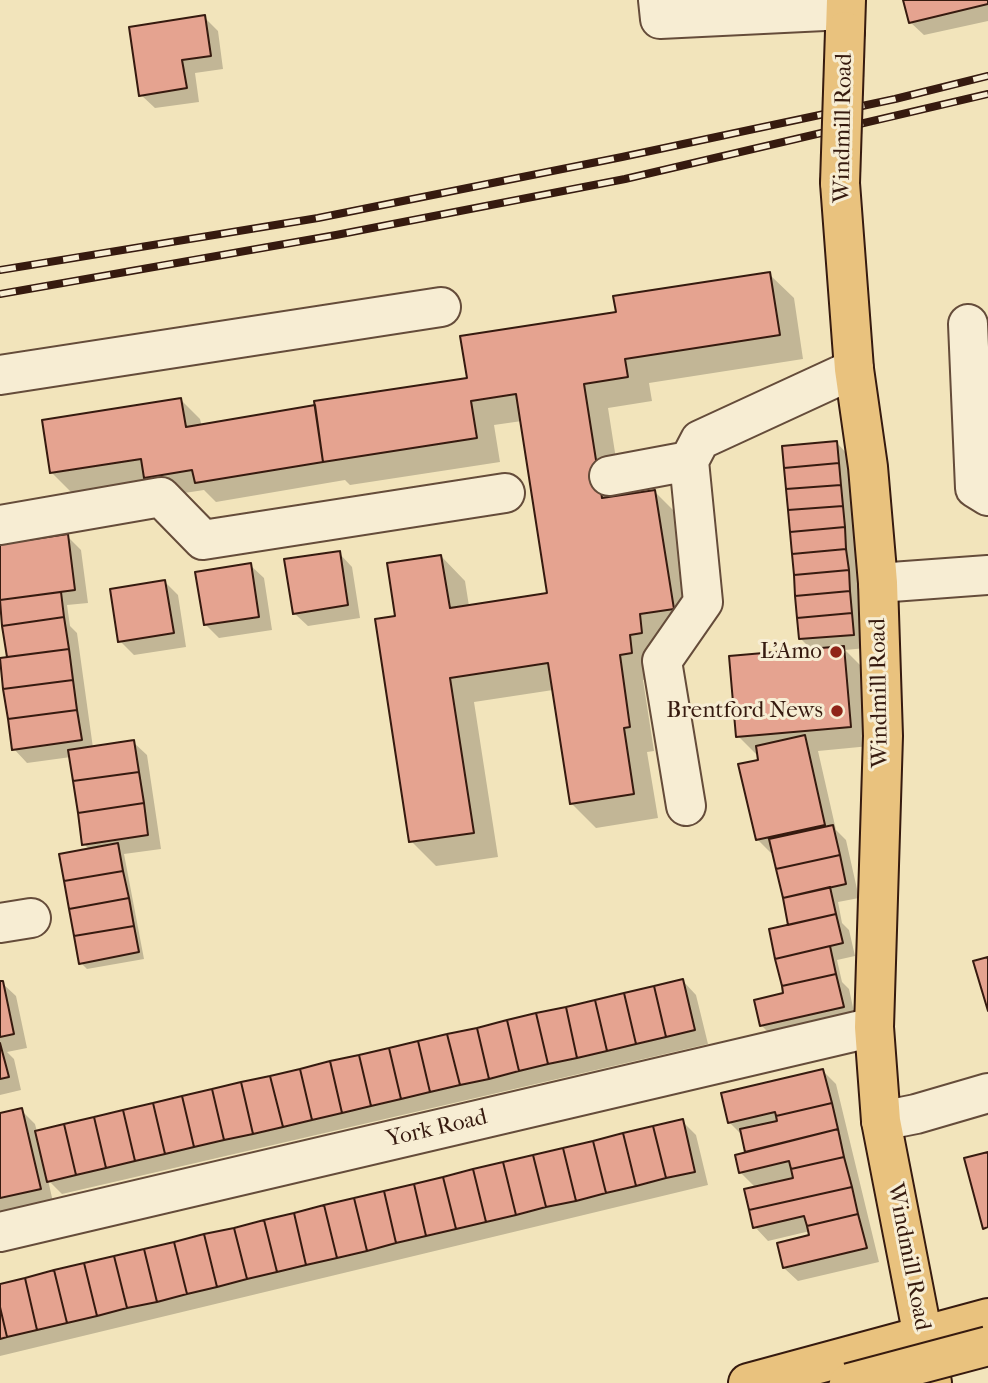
<!DOCTYPE html>
<html>
<head>
<meta charset="utf-8">
<style>
  body { margin:0 }
  canvas { display:block; background:#f2e4bb }
</style>
</head>
<body>
<canvas width="988" height="1383"></canvas>
<script>
const g = document.querySelector('canvas').getContext('2d');
g.lineJoin = 'round';
function fillPath(path, color) { g.fillStyle = color; g.fill(path, 'evenodd'); }
const poly = rows => new Path2D(rows.map(r => 'M' + r).join(''));
function strokePath(path, color, width, dash) { g.strokeStyle = color; g.lineWidth = width; g.lineCap = dash ? 'butt' : 'round'; g.setLineDash(dash || []); g.stroke(path); }
function label(font, color, halo, rows, align = 'center') {
  g.font = font + ' "IM FELL French Canon",serif'; g.lineWidth = 6; g.setLineDash([]); g.textBaseline = 'middle'; g.strokeStyle = halo; g.fillStyle = color; for (const [text, x, y, turn = 0] of rows) {
    g.save(); g.translate(x, y); g.rotate((+turn || 0) * Math.PI / 180); g.textAlign = isNaN(turn) ? turn : align; if (halo) g.strokeText(text, 0, 0); g.fillText(text, 0, 0); g.restore();
  }
}
const shadow = poly([
  [905,0,988,0,988,21,924,35,910,22],
  [204,17,218,31,223,69,195,73,199,102,155,108,141,95],
  [769,274,794,298,803,359,649,383,652,401,608,408,622,497,655,492,679,516,697,633,656,677,643,680,654,751,647,752,658,818,596,828,571,803,553,690,474,702,498,857,436,866,411,841,397,617,441,556,465,581,469,606,549,594,522,421,494,425,500,462,350,485,345,480,216,502,204,490,165,496,149,480,71,492,51,472,181,400,200,419,202,427,469,379,618,313],
  [837,443,850,457,866,648,845,650,863,668,870,746,818,751,836,830,846,840,859,898,838,902,842,923,849,930,855,956,837,960,842,982,849,989,856,1021,775,1039,761,1025,785,994,792,926,774,852,771,853,757,839,760,761,758,756,738,736,813,651,801,639],
  [67,536,81,550,88,603,67,605,70,626,77,633,93,748,133,742,147,755,161,849,124,854,144,959,87,969,81,963,90,850,84,844,71,757,27,763,14,749,8,659,2,614,0,615,0,545],
  [339,553,352,567,360,618,308,626,294,613],
  [250,565,264,578,272,630,219,638,205,624],
  [165,582,178,595,186,647,134,655,120,641],
  [683,981,696,995,708,1044,62,1194,48,1180,53,1202,0,1215,0,1115,21,1110,35,1124,37,1132],
  [0,983,2,983,16,996,27,1048,7,1052,14,1059,21,1090,0,1095],
  [823,1071,836,1084,879,1262,798,1281,784,1268,811,1237,810,1231,768,1241,755,1227,756,1188,741,1173,747,1154,743,1136,729,1122],
  [682,1121,696,1135,708,1185,0,1356,0,1285]
]);
const building = poly([
  [903,0,988,0,988,4,909,23,903,0],
  [205,15,211,56,182,60,187,88,139,96,129,27,205,15],
  [770,272,780,335,625,359,628,377,584,384,602,498,655,490,674,609,640,614,642,633,630,635,632,653,620,655,630,727,624,728,634,794,570,804,548,663,450,678,474,833,409,842,375,619,395,616,387,563,441,555,450,608,547,593,516,394,471,401,477,438,323,462,314,401,467,378,460,336,616,312,613,296,770,272],
  [181,398,186,427,315,405,323,462,195,483,192,470,144,478,141,459,50,473,42,420,181,398],
  [837,441,839,463,784,468,782,446,837,441],
  [839,463,841,485,786,489,784,468,839,463],
  [841,485,843,506,788,510,786,489,841,485],
  [843,506,845,527,790,532,788,510,843,506],
  [845,527,846,549,792,554,790,532,845,527],
  [68,534,75,590,0,600,0,544,68,534],
  [846,549,849,570,794,575,792,554,846,549],
  [340,551,348,605,293,614,284,559,340,551],
  [251,563,259,617,204,625,195,572,251,563],
  [849,570,850,591,795,596,794,575,849,570],
  [165,580,174,633,118,642,110,589,165,580],
  [850,591,852,613,797,618,795,596,850,591],
  [61,592,64,617,2,626,0,600,61,592],
  [852,613,854,635,799,639,797,618,852,613],
  [64,617,69,649,7,657,2,626,64,617],
  [844,646,851,727,736,737,729,656,844,646],
  [69,649,73,680,3,689,0,658,69,649],
  [73,680,77,710,8,719,3,689,73,680],
  [77,710,82,740,12,750,8,719,77,710],
  [805,735,825,825,756,840,738,764,758,760,756,746,805,735],
  [134,740,139,772,73,781,68,750,134,740],
  [139,772,144,803,78,813,73,781,139,772],
  [144,803,148,835,82,845,78,813,144,803],
  [833,825,840,855,776,869,769,839,833,825],
  [118,843,123,871,64,881,59,854,118,843],
  [840,855,846,884,783,898,776,869,840,855],
  [123,871,129,898,69,909,64,881,123,871],
  [830,887,836,914,788,925,783,898,830,887],
  [129,898,134,926,74,936,69,909,129,898],
  [836,914,843,943,775,959,769,929,836,914],
  [134,926,139,952,79,964,74,936,134,926],
  [830,946,836,974,782,986,775,959,830,946],
  [988,957,988,1011,973,961,988,957],
  [836,974,844,1007,760,1026,754,1000,783,993,782,986,836,974],
  [683,979,695,1030,666,1037,654,986,683,979],
  [0,981,3,981,14,1034,0,1037,0,981],
  [654,986,666,1037,636,1044,624,993,654,986],
  [624,993,636,1044,607,1051,595,1000,624,993],
  [595,1000,607,1051,577,1058,566,1007,595,1000],
  [566,1007,577,1058,548,1064,536,1013,566,1007],
  [536,1013,548,1064,519,1071,507,1020,536,1013],
  [507,1020,519,1071,489,1079,477,1028,507,1020],
  [477,1028,489,1079,460,1085,447,1034,477,1028],
  [447,1034,460,1085,430,1092,418,1041,447,1034],
  [418,1041,430,1092,401,1099,389,1048,418,1041],
  [0,1043,9,1077,0,1079,0,1043],
  [389,1048,401,1099,371,1106,359,1055,389,1048],
  [359,1055,371,1106,342,1113,330,1061,359,1055],
  [330,1061,342,1113,312,1120,300,1069,330,1061],
  [300,1069,312,1120,283,1127,270,1076,300,1069],
  [823,1069,832,1103,776,1116,775,1112,728,1123,721,1093,823,1069],
  [270,1076,283,1127,253,1134,241,1082,270,1076],
  [241,1082,253,1134,224,1140,212,1089,241,1082],
  [212,1089,224,1140,194,1147,182,1096,212,1089],
  [182,1096,194,1147,165,1154,153,1103,182,1096],
  [153,1103,165,1154,135,1161,123,1110,153,1103],
  [832,1103,838,1129,745,1152,740,1129,777,1121,776,1116,832,1103],
  [22,1108,41,1189,0,1198,0,1113,22,1108],
  [123,1110,135,1161,106,1168,94,1117,123,1110],
  [94,1117,106,1168,76,1175,64,1124,94,1117],
  [683,1119,695,1172,666,1178,653,1126,683,1119],
  [64,1124,76,1175,47,1182,35,1131,64,1124],
  [653,1126,666,1178,636,1186,623,1133,653,1126],
  [838,1129,844,1157,791,1169,789,1161,739,1173,735,1155,838,1129],
  [623,1133,636,1186,606,1193,593,1141,623,1133],
  [593,1141,606,1193,576,1201,563,1148,593,1141],
  [563,1148,576,1201,546,1207,533,1155,563,1148],
  [988,1152,988,1227,983,1229,964,1158,988,1152],
  [533,1155,546,1207,516,1215,503,1162,533,1155],
  [844,1157,852,1187,749,1210,744,1189,793,1178,791,1169,844,1157],
  [503,1162,516,1215,486,1222,473,1169,503,1162],
  [473,1169,486,1222,456,1229,443,1177,473,1169],
  [443,1177,456,1229,426,1236,414,1184,443,1177],
  [414,1184,426,1236,396,1243,384,1191,414,1184],
  [852,1187,858,1214,807,1226,804,1216,753,1228,749,1210,852,1187],
  [384,1191,396,1243,367,1251,354,1198,384,1191],
  [354,1198,367,1251,337,1258,324,1205,354,1198],
  [324,1205,337,1258,306,1265,294,1213,324,1205],
  [294,1213,306,1265,277,1272,264,1220,294,1213],
  [858,1214,867,1248,783,1268,777,1243,809,1235,807,1226,858,1214],
  [264,1220,277,1272,247,1279,234,1228,264,1220],
  [234,1228,247,1279,217,1287,204,1234,234,1228],
  [204,1234,217,1287,187,1294,174,1242,204,1234],
  [174,1242,187,1294,157,1302,144,1249,174,1242],
  [144,1249,157,1302,127,1308,114,1256,144,1249],
  [114,1256,127,1308,97,1316,84,1263,114,1256],
  [84,1263,97,1316,67,1323,54,1270,84,1263],
  [54,1270,67,1323,37,1330,25,1278,54,1270],
  [25,1278,37,1330,7,1337,0,1307,0,1284,25,1278],
  [0,1307,7,1337,0,1339,0,1307]
]);
const minor = poly([
  [658,0,660,19,845,10],
  [968,324,975,488,988,496],
  [0,375,441,307],
  [609,476,689,461],
  [0,525,161,497,203,540,505,493],
  [878,583,988,575],
  [686,806,662,661,703,602,689,461,700,440,854,369],
  [0,923,31,918],
  [881,1121,916,1114,988,1093],
  [0,1232,874,1027]
]);
const major = poly([
  [845,31,846,0],
  [840,183,854,369,868,467,878,583,883,736,874,1027,881,1121,932,1383]
]);
const highway = poly([
  [748,1383,988,1318]
]);
const rail = poly([
  [0,270,318,218,622,157,895,99,988,76],
  [0,294,336,235,625,179,988,94]
]);
const majorBridge = poly([
  [840,183,845,31]
]);
const highwayBridge = poly([
  [849,1383,988,1346]
]);
const markers = [
  [836,652,7,"#8f2418"],
  [837,711,7,"#8f2418"]
];
const streetNames = [
  ["Windmill Road",844,128,-89],
  ["Windmill Road",880,693,-91],
  ["York Road",437,1129,-13],
  ["Windmill Road",908,1257,79]
];
const poiNames = [
  ["L'Amo",822,652],
  ["Brentford News",823,711]
];
fillPath(shadow, '#0003');
fillPath(building, '#e5a390');
strokePath(building, '#361a0f', 2);
strokePath(minor, '#654c3a', 42);
strokePath(major, '#361a0f', 42);
strokePath(highway, '#361a0f', 42);
strokePath(minor, '#f7edd3', 38);
strokePath(major, '#e9c27e', 38);
strokePath(highway, '#e9c27e', 38);
strokePath(rail, '#361a0f', 8);
strokePath(rail, '#f7edd3', 5, [16]);
strokePath(majorBridge, '#361a0f', 42, []);
strokePath(highwayBridge, '#361a0f', 42, []);
strokePath(majorBridge, '#e9c27e', 38);
strokePath(highwayBridge, '#e9c27e', 38);
for (const [x, y, r, color] of markers) { const dot = new Path2D(); dot.arc(x, y, r, 0, 2 * Math.PI); g.fillStyle = color; g.fill(dot); strokePath(dot, '#f7edd3', 2.5); }
label('23px', '#361a0f', '#f7edd3', streetNames);
label('23px', '#361a0f', '#f7edd3', poiNames, 'right');
</script>
</body>
</html>
